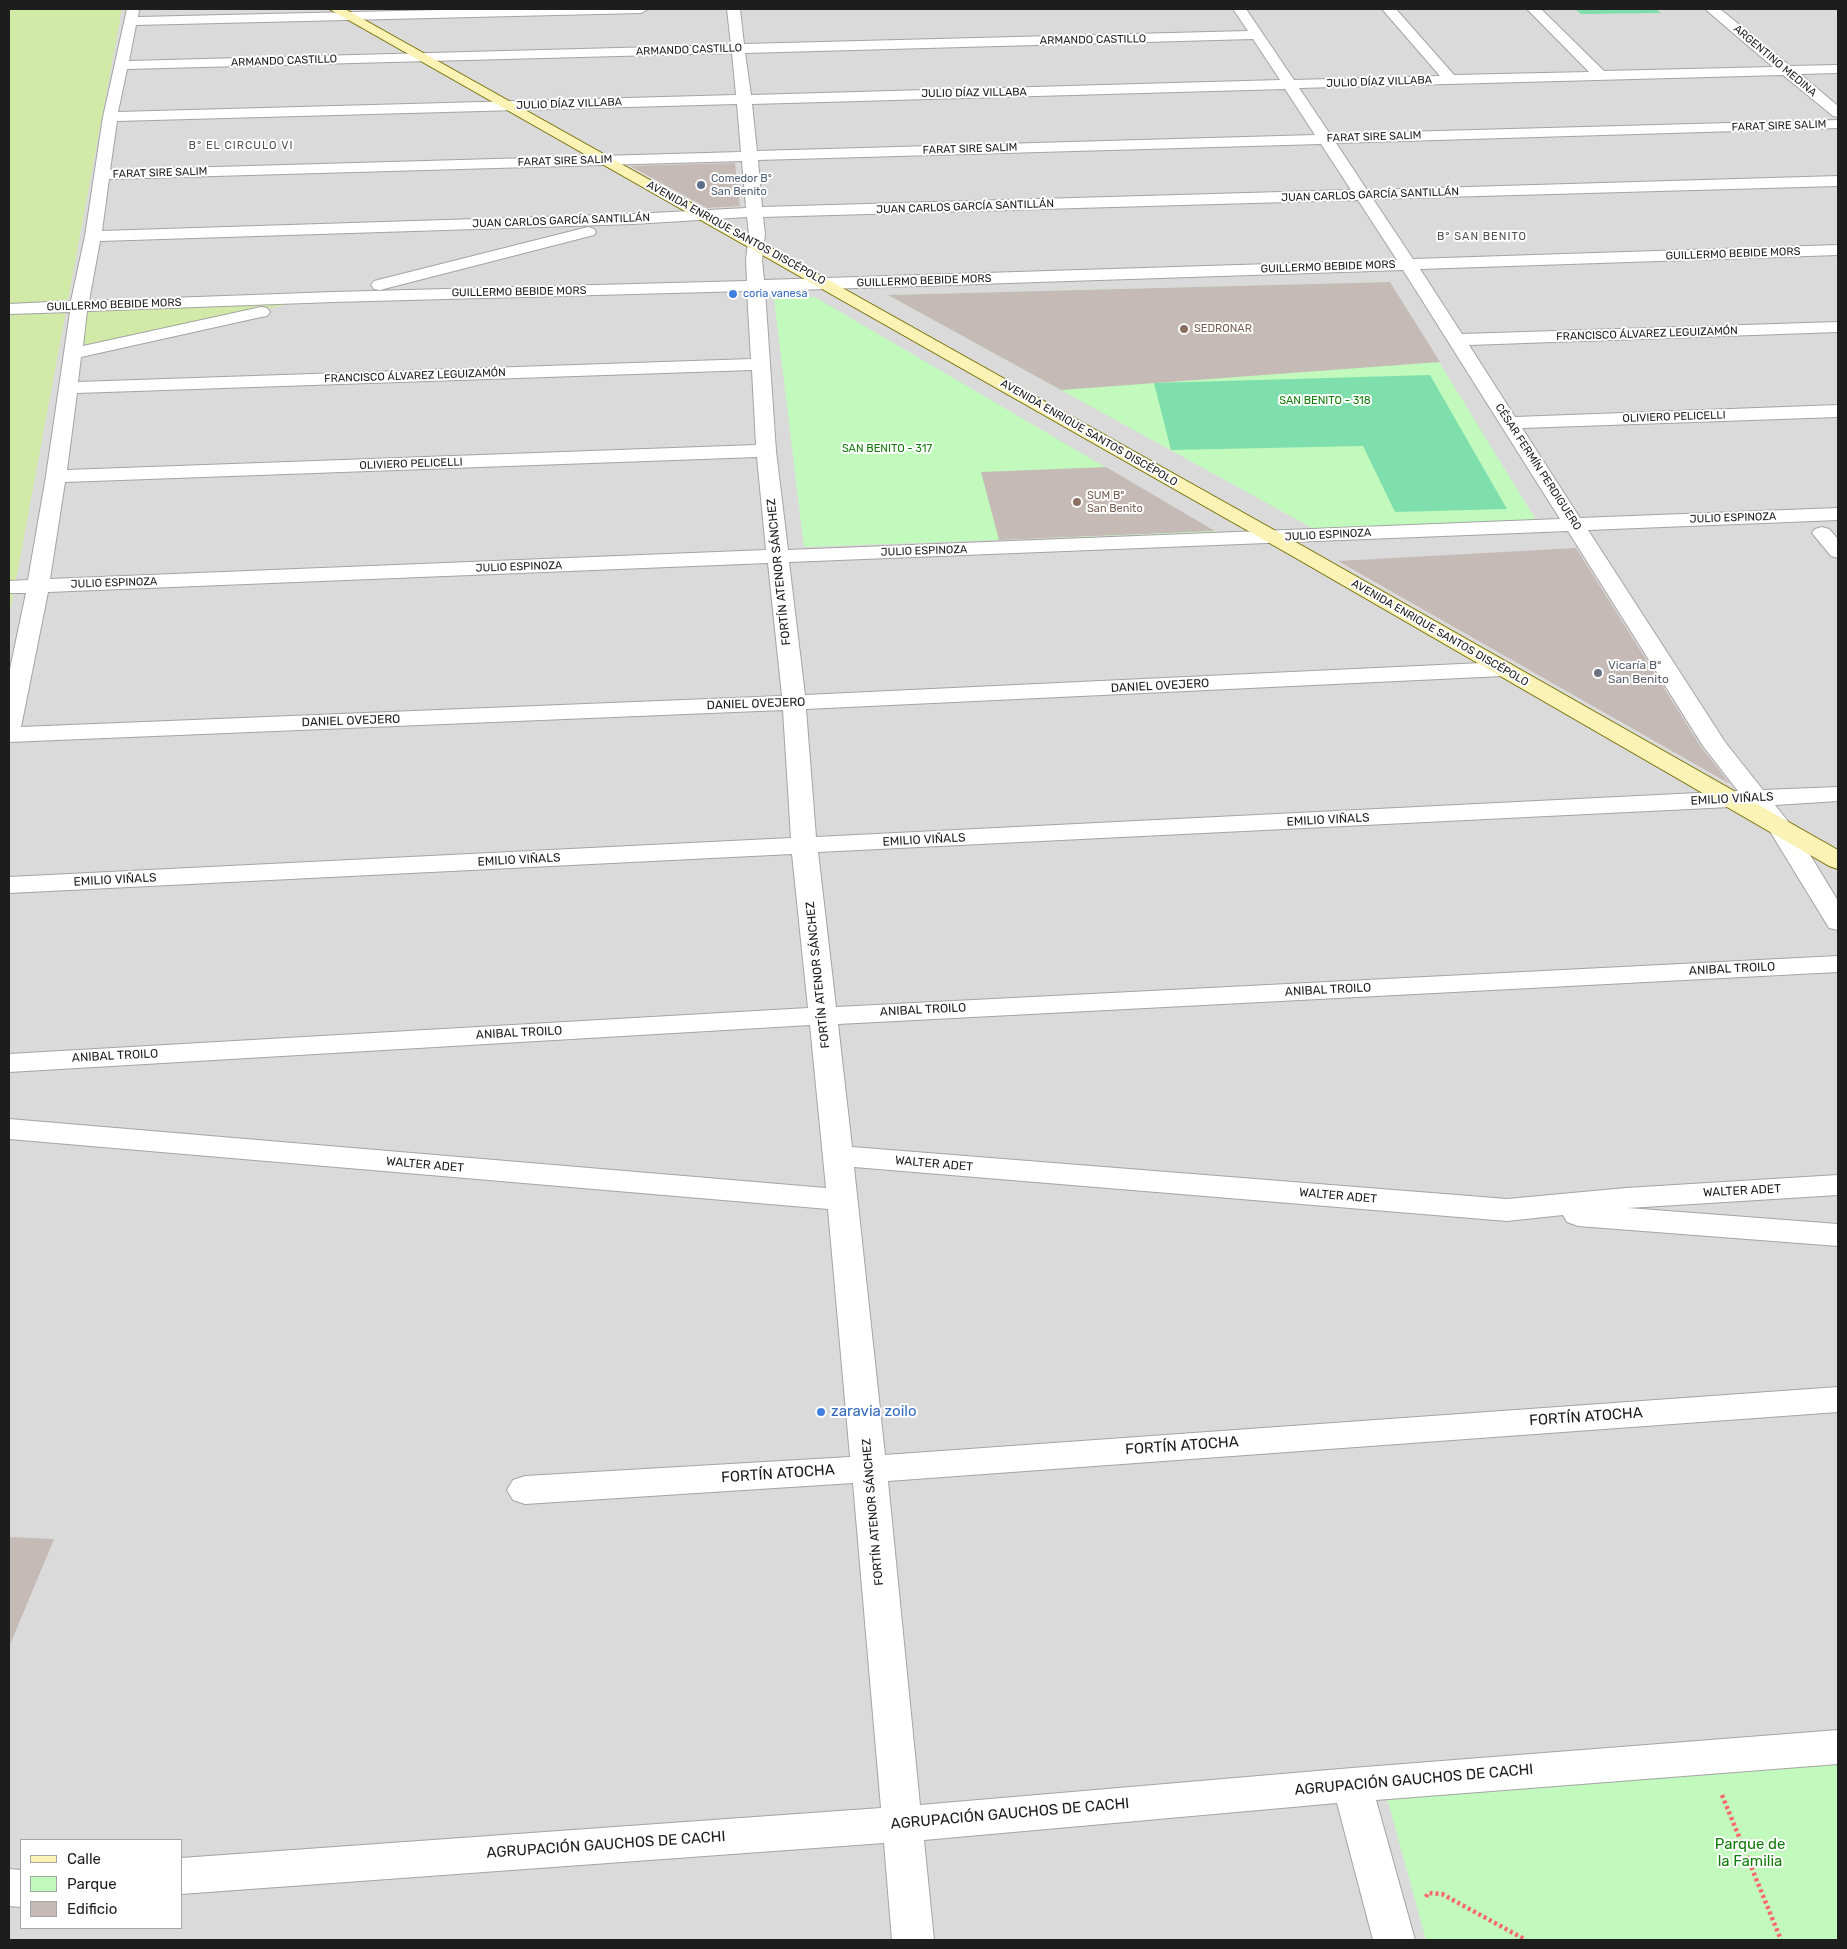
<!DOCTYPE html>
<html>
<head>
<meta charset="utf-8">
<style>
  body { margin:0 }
  #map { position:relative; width:1847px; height:1949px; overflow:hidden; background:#eee9e3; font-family:Rubik,sans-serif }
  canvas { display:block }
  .frame { position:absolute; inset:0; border:10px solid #1d1d1d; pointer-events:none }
  .legend { position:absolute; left:20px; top:1839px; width:162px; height:90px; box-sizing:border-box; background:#fff; border:1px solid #a5a5a5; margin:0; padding:6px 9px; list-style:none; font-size:15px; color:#1d1d1d }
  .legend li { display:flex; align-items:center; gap:10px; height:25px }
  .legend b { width:25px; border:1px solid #a5a5a5 }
</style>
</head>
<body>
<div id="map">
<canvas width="1847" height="1949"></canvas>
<div class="frame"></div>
<ul class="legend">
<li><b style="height:6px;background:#faf3b5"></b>Calle</li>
<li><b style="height:14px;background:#c2fabe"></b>Parque</li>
<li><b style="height:14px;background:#c6bab6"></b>Edificio</li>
</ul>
</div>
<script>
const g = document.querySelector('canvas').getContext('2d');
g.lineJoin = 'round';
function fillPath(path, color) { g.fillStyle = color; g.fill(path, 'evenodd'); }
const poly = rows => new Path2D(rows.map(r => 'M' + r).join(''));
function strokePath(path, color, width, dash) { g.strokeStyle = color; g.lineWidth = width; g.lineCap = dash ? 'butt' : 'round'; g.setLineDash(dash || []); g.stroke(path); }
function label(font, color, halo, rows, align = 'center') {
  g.font = font + ' Rubik,sans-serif'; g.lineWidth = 4; g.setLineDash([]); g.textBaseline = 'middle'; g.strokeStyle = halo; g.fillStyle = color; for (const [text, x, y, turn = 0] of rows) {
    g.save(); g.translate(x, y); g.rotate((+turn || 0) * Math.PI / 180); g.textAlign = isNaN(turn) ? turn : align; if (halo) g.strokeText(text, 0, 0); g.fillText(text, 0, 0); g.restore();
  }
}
const residential = poly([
  [9,9,1838,9,1838,1940,9,1940],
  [21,1840,181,1840,181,1928,21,1928]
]);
const grass = poly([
  [9,9,122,9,9,618],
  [304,301,82,350,86,309]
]);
const park = poly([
  [1390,282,1536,520,1316,530,888,295],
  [815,297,1216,532,804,547,774,299],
  [1838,1760,1838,1940,1426,1940,1386,1794]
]);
const pitch = poly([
  [1575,9,1656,9,1661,13,1581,14],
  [1430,375,1507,509,1395,512,1363,446,1171,450,1154,383]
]);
const building = poly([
  [735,163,740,206,707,208,630,166],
  [1390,282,1440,362,1061,390,888,295],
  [1106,467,1215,531,999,540,981,472],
  [1576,548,1701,747,1730,784,1338,561],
  [9,1537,54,1539,9,1647]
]);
const path = poly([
  [1722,1795,1781,1940],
  [1426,1897,1428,1893,1442,1894,1526,1940]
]);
const street = poly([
  [127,9,139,9,138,17,484,9,648,9,641,13,136,25,129,61,731,45,727,9,740,9,744,44,1248,31,1233,9,1246,9,1294,80,1440,76,1382,9,1396,9,1454,75,1589,72,1527,9,1541,9,1604,71,1773,67,1705,9,1720,9,1790,66,1838,65,1838,73,1800,74,1838,106,1838,117,1833,116,1783,75,1299,88,1330,134,1838,120,1838,128,1336,143,1367,190,1838,176,1838,186,1373,199,1413,259,1838,245,1838,255,1420,269,1462,334,1838,322,1838,332,1469,345,1515,417,1838,405,1838,417,1522,428,1580,518,1838,508,1838,520,1588,530,1725,742,1763,790,1838,787,1838,801,1775,805,1795,830,1838,901,1838,930,1829,928,1771,833,1750,806,818,852,836,1007,1838,956,1838,972,838,1024,852,1147,1507,1199,1626,1188,1838,1175,1838,1195,1628,1208,1838,1224,1838,1246,1578,1226,1567,1222,1563,1215,1507,1221,854,1167,885,1455,1838,1387,1838,1412,888,1481,920,1805,1352,1768,1838,1730,1838,1764,1376,1800,1415,1940,1373,1940,1337,1803,924,1840,934,1940,892,1940,884,1843,181,1894,181,1858,881,1808,853,1483,525,1504,513,1500,507,1490,513,1480,525,1476,850,1457,828,1209,9,1139,9,1119,826,1188,810,1025,9,1072,9,1054,808,1008,792,854,9,893,9,877,791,838,783,710,9,742,9,674,26,593,9,593,9,581,28,580,46,476,70,312,9,314,9,304,71,301,85,236,103,117,127,9],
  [1253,39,1280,80,751,95,745,53,1253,39],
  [732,53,736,95,118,112,127,69,732,53],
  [1285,89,1315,135,757,151,752,104,1285,89],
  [737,104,741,152,110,170,117,121,737,104],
  [1321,144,1351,190,762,207,758,160,1321,144],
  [742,161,746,208,633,214,102,231,109,179,742,161],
  [1358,200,1397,260,764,280,762,260,765,234,763,217,1358,200],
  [747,217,749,234,746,260,747,281,333,292,89,301,100,241,633,224,747,217],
  [1403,270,1560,519,788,550,776,451,765,291,1403,270],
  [747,291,751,359,78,382,81,357,261,317,267,316,270,312,267,308,261,307,83,346,87,311,333,302,747,291],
  [752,370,756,445,67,470,77,393,752,370],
  [757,457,766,550,50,579,65,482,757,457],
  [1568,531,1703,746,1738,791,816,837,806,709,1503,676,1511,674,1514,669,1511,664,1503,662,805,695,789,562,1568,531],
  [768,563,782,696,21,727,48,592,768,563],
  [588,227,594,229,596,232,594,235,380,290,374,289,371,285,374,281,588,227],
  [1822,527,1829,529,1838,539,1838,558,1831,556,1812,533,1815,529,1822,527],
  [9,1869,21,1870,21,1907,9,1906,9,1869]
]);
const secondary = poly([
  [329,9,345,9,1308,549,1838,850,1838,869,1829,866,1294,557,329,9]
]);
const markers = [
  [701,185,5,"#5c6f8a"],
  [733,294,5,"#3f7fe0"],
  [1184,329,5,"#8d6e63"],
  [1077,502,5,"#8d6e63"],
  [1598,673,5,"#6b7280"],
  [821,1412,5,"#3f7fe0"]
];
const farStreetnames = [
  ["ARMANDO CASTILLO",1093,40,-1],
  ["ARMANDO CASTILLO",689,50,-2],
  ["ARMANDO CASTILLO",284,61,-2],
  ["ARGENTINO MEDINA",1775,61,40],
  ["JULIO DÍAZ VILLABA",1379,82,-2],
  ["JULIO DÍAZ VILLABA",974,93,-1],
  ["JULIO DÍAZ VILLABA",569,104,-2],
  ["FARAT SIRE SALIM",1779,126,-2],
  ["FARAT SIRE SALIM",1374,137,-2],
  ["FARAT SIRE SALIM",970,149,-2],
  ["FARAT SIRE SALIM",565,161,-2],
  ["FARAT SIRE SALIM",160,173,-2],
  ["JUAN CARLOS GARCÍA SANTILLÁN",1370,195,-2],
  ["JUAN CARLOS GARCÍA SANTILLÁN",965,207,-2],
  ["JUAN CARLOS GARCÍA SANTILLÁN",561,221,-2],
  ["AVENIDA ENRIQUE SANTOS DISCÉPOLO",736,233,29],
  ["GUILLERMO BEBIDE MORS",1733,254,-2],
  ["GUILLERMO BEBIDE MORS",1328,267,-2],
  ["GUILLERMO BEBIDE MORS",924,281,-2],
  ["GUILLERMO BEBIDE MORS",519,292,-1],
  ["GUILLERMO BEBIDE MORS",114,305,-2],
  ["FRANCISCO ÁLVAREZ LEGUIZAMÓN",1647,334,-2],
  ["FRANCISCO ÁLVAREZ LEGUIZAMÓN",415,376,-2],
  ["OLIVIERO PELICELLI",1674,417,-2],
  ["AVENIDA ENRIQUE SANTOS DISCÉPOLO",1089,433,30],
  ["OLIVIERO PELICELLI",411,464,-2],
  ["CÉSAR FERMÍN PERDIGUERO",1538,467,57],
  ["JULIO ESPINOZA",1733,518,-2],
  ["JULIO ESPINOZA",1328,535,-3],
  ["JULIO ESPINOZA",924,551,-2],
  ["JULIO ESPINOZA",519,567,-2],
  ["JULIO ESPINOZA",114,583,-2],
  ["AVENIDA ENRIQUE SANTOS DISCÉPOLO",1440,633,30]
];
const farNeighbourhoodnames = [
  ["B° EL CIRCULO VI",241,146],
  ["B° SAN BENITO",1482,237]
];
const farServicenames = [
  ["Comedor B°",711,179],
  ["San Benito",711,192]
];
const farShopnames = [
  ["coria vanesa",743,294]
];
const farEducationnames = [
  ["SEDRONAR",1194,329],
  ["SUM B°",1087,496],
  ["San Benito",1087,509]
];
const farParknames = [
  ["SAN BENITO - 318",1325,401],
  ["SAN BENITO - 317",887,449]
];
const streetNames = [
  ["FORTÍN ATENOR SÁNCHEZ",779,572,-96],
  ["DANIEL OVEJERO",1160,686,-3],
  ["DANIEL OVEJERO",756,704,-2],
  ["DANIEL OVEJERO",351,721,-2],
  ["EMILIO VIÑALS",1732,799,-3],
  ["EMILIO VIÑALS",1328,820,-3],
  ["EMILIO VIÑALS",924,840,-3],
  ["EMILIO VIÑALS",519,860,-3],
  ["EMILIO VIÑALS",115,880,-3],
  ["ANIBAL TROILO",1732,969,-3],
  ["FORTÍN ATENOR SÁNCHEZ",818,975,-96],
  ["ANIBAL TROILO",1328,990,-3],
  ["ANIBAL TROILO",923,1010,-3],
  ["ANIBAL TROILO",519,1033,-3],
  ["ANIBAL TROILO",115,1056,-3],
  ["WALTER ADET",934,1164,5],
  ["WALTER ADET",425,1165,5],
  ["WALTER ADET",1742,1191,-3],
  ["WALTER ADET",1338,1196,5],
  ["FORTÍN ATENOR SÁNCHEZ",873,1512,-95]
];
const worshipNames = [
  ["Vicaría B°",1608,666],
  ["San Benito",1608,680]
];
const nearShopnames = [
  ["zaravia zoilo",831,1412]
];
const nearStreetnames = [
  ["FORTÍN ATOCHA",1586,1417,-4],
  ["FORTÍN ATOCHA",1182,1446,-4],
  ["FORTÍN ATOCHA",778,1474,-4],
  ["AGRUPACIÓN GAUCHOS DE CACHI",1414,1780,-5],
  ["AGRUPACIÓN GAUCHOS DE CACHI",1010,1814,-5],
  ["AGRUPACIÓN GAUCHOS DE CACHI",606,1845,-4]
];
const nearParknames = [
  ["Parque de",1750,1845],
  ["la Familia",1750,1862]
];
fillPath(residential, '#dbdada');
fillPath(grass, '#d2eaa7');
fillPath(park, '#c2fabe');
fillPath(pitch, '#7fdfac');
fillPath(building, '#c6bab6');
strokePath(street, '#a4a4a4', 2);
strokePath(secondary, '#747004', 2);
strokePath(path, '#fb676d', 4.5, [3, 3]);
fillPath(street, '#fff');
fillPath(secondary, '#faf3b5');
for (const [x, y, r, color] of markers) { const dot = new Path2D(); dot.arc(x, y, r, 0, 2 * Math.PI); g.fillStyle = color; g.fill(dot); strokePath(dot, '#fff', 2); }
label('11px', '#1d1d1d', '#fff', farStreetnames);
g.letterSpacing = '1px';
label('11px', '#505050', '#fff', farNeighbourhoodnames);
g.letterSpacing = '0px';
label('11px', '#4e5e75', '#fff', farServicenames, 'left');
label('11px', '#366cbe', '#fff', farShopnames, 'left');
label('11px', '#785e54', '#fff', farEducationnames, 'left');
label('11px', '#117c0a', '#fff', farParknames);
label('12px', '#1d1d1d', '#fff', streetNames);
label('12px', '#5b616d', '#fff', worshipNames, 'left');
label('15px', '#366cbe', '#fff', nearShopnames, 'left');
label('15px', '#1d1d1d', '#fff', nearStreetnames);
label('15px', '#117c0a', '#fff', nearParknames);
</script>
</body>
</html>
